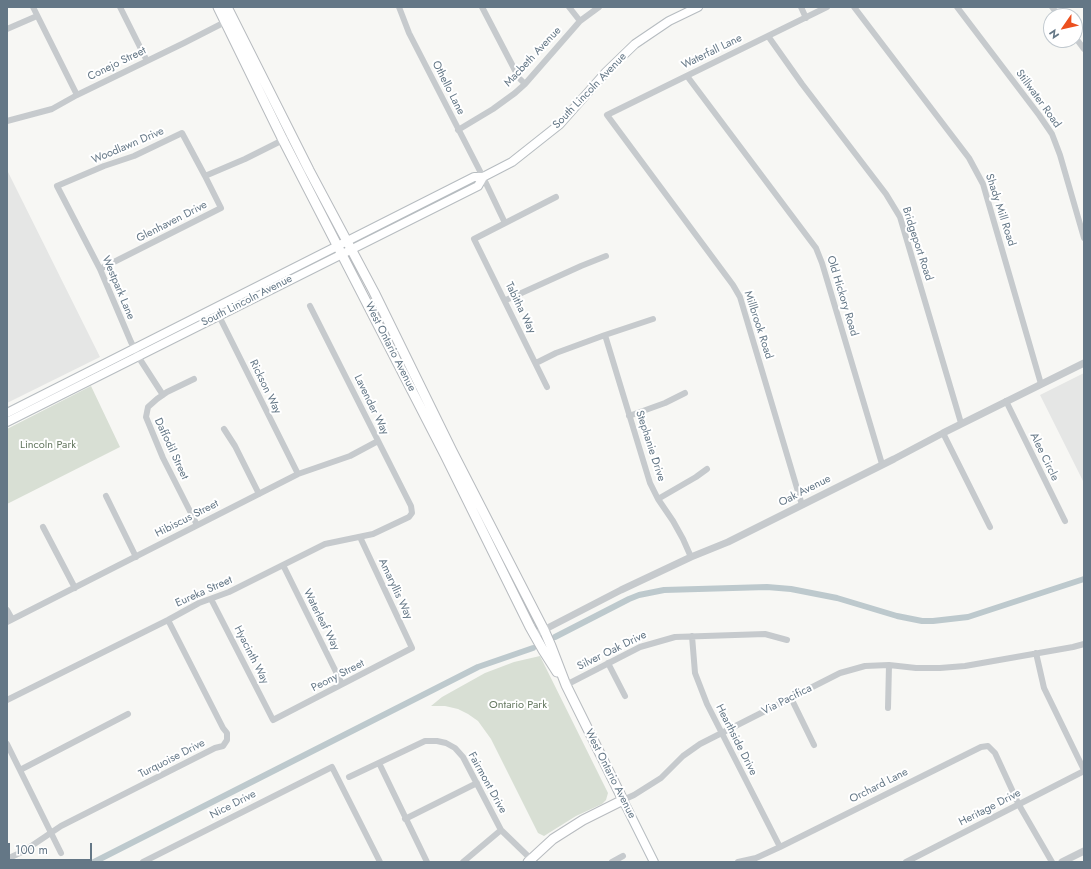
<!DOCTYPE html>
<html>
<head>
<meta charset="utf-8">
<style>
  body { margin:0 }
  #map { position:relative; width:1091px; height:869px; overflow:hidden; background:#f7f7f4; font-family:Jost,sans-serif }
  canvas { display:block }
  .frame { position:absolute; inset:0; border:8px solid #647786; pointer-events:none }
  .north { position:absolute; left:1043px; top:8px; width:40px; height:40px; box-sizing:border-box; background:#fff; border:1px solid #c1c9cf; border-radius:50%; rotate:236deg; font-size:11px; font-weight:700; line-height:16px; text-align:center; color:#647786 }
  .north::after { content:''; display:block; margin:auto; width:14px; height:18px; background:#ec501f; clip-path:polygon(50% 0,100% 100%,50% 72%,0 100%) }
  .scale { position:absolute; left:8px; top:843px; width:84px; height:18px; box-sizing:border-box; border:2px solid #647786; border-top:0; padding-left:5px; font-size:12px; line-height:14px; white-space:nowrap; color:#647786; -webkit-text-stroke:3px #fff; paint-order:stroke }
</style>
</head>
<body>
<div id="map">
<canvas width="1091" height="869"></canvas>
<div class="frame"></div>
<div class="north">N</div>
<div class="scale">100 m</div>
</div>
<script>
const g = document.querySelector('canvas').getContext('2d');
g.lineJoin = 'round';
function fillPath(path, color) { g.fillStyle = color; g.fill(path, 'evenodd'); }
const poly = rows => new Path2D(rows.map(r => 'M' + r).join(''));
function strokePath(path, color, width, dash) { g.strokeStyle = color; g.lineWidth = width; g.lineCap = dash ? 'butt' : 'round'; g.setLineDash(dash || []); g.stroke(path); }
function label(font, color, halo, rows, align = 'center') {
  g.font = font + ' Jost,sans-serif'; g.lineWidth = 4; g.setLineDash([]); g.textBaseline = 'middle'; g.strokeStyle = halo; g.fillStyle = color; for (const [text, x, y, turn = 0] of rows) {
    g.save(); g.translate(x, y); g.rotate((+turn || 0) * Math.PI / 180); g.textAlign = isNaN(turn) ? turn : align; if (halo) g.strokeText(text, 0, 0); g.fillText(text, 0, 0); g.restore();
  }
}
const built = poly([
  [8,172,100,357,7,403,7,173],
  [1084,373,1084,483,1040,395]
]);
const green = poly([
  [91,386,120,447,7,504,7,429],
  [540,656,608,793,606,800,602,804,576,816,544,836,538,833,491,739,478,721,468,714,458,709,445,706,431,706,442,697,485,673,514,662]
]);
const canal = poly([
  [555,637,629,599,639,595,664,590,767,587,791,589,837,598,897,616,922,621,933,621,968,617,1084,579],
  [94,862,478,667,533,648]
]);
const minor = poly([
  [33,7,77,95],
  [120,7,147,61],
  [399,7,409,33,483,177,505,223],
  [482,7,519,78,525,84],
  [569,7,580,21],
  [801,7,806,18],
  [854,7,969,158,983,184,1041,384],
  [957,7,1039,115,1052,134,1060,155,1084,238],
  [1052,7,1059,16],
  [7,29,37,16],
  [768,36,802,84,886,194,900,217,961,423],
  [1075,37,1084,49],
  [687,76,816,248,822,263,882,464],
  [7,121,52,109,77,95,184,43,229,20],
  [458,130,493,109,515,93,525,84,580,21,599,7],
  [100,269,221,208,205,176,245,159,285,139],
  [506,300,581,266,606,256],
  [215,308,298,474],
  [605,335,650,483,658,499,673,521,683,539,691,557],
  [536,363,556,353,605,335,653,319],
  [194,379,167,392,157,399,148,407,146,417,163,458,197,525],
  [547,387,474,239,556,197],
  [163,395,141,361,131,342,100,269,57,186,104,166,134,156,182,133,205,176],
  [1006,401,1065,521],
  [629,416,665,403,685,393],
  [224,429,235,446,259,494],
  [943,433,990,527],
  [106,496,136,557],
  [658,499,696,477,707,469],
  [802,505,740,297,733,285,607,115,827,7],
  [43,527,75,588],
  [283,565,342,684],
  [211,599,273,720,412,648,360,537],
  [7,610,12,619],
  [7,622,298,474,350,456,378,441],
  [692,636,695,673,707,704,780,847],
  [1036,653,1044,688,1084,770],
  [608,663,625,696],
  [566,685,640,647,675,637,765,634,787,640],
  [791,698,814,745],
  [7,700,168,620,199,603,229,592,325,544,373,534,409,517,412,513,411,506,310,306],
  [888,708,889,665],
  [7,744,61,853],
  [379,763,427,862],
  [20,770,128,714],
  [349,777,425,741,437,741,446,743,455,748,463,757,501,830,533,861],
  [623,800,634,795,661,778,683,756,700,744,840,673,865,666,889,665,916,668,940,668,965,666,1073,647,1084,644],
  [405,819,477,783],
  [7,859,24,851,61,826,215,748,223,746,227,740,227,733,223,728,168,620],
  [143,862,332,767,380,862],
  [463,862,501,830],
  [612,862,623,856],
  [738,862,756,858,780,847,981,747,988,746,995,753,1019,805,1052,862],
  [906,862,1084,771]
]);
const tertiary = poly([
  [534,635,621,590,691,557,728,542,894,459,943,433,1084,363],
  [1062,862,1084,851]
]);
const secondary = poly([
  [7,413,474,177,483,177,512,162,560,124,606,72,635,44,669,21,698,7],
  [7,422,478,186,483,177],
  [623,800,654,862]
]);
const primary = poly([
  [218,7,283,140,445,455,530,627,543,650,557,672],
  [227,7,309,170,374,292,452,451,544,630,551,646,566,685,623,800,583,820,553,839,528,862]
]);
const streetNames = [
  ["Waterfall Lane",712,52,-26],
  ["Macbeth Avenue",533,57,-47],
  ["Conejo Street",117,64,-26],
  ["Othello Lane",448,88,63],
  ["South Lincoln Avenue",590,91,-46],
  ["Stillwater Road",1038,99,54],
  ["Woodlawn Drive",128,146,-23],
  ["Shady Mill Road",1000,210,72],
  ["Glenhaven Drive",172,222,-27],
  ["Bridgeport Road",917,244,72],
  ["Westpark Lane",118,288,67],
  ["Old Hickory Road",842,296,73],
  ["South Lincoln Avenue",247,301,-27],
  ["Tabitha Way",520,308,64],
  ["Millbrook Road",758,325,72],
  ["West Ontario Avenue",390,347,63],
  ["Rickson Way",265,387,64],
  ["Lavender Way",371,405,64],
  ["Stephanie Drive",650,446,72],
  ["Daffodil Street",171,449,65],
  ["Alee Circle",1044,457,64],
  ["Oak Avenue",805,491,-27],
  ["Hibiscus Street",187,519,-27],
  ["Amaryllis Way",395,589,65],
  ["Eureka Street",204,592,-24],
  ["Waterleaf Way",321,620,63],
  ["Silver Oak Drive",612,651,-26],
  ["Hyacinth Way",251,655,63],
  ["Peony Street",338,676,-27],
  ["Via Pacifica",787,700,-27],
  ["Hearthside Drive",736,740,63],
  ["Turquoise Drive",172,759,-27],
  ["West Ontario Avenue",610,774,63],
  ["Fairmont Drive",487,783,61],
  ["Orchard Lane",879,786,-27],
  ["Nice Drive",233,805,-27],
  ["Heritage Drive",990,808,-27]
];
const parkNames = [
  ["Lincoln Park",48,445],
  ["Ontario Park",518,705]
];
fillPath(built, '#e5e6e5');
fillPath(green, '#d8dfd4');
strokePath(canal, '#bdc9cd', 6);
strokePath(secondary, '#b6bcc0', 10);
strokePath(primary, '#b7bbbf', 11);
strokePath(minor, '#c6cacd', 6);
strokePath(tertiary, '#c6cacd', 7);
strokePath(secondary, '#fff', 8);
strokePath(primary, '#fff', 9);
label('11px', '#647786', '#fff', streetNames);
label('11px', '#657860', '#fff', parkNames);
</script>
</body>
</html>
